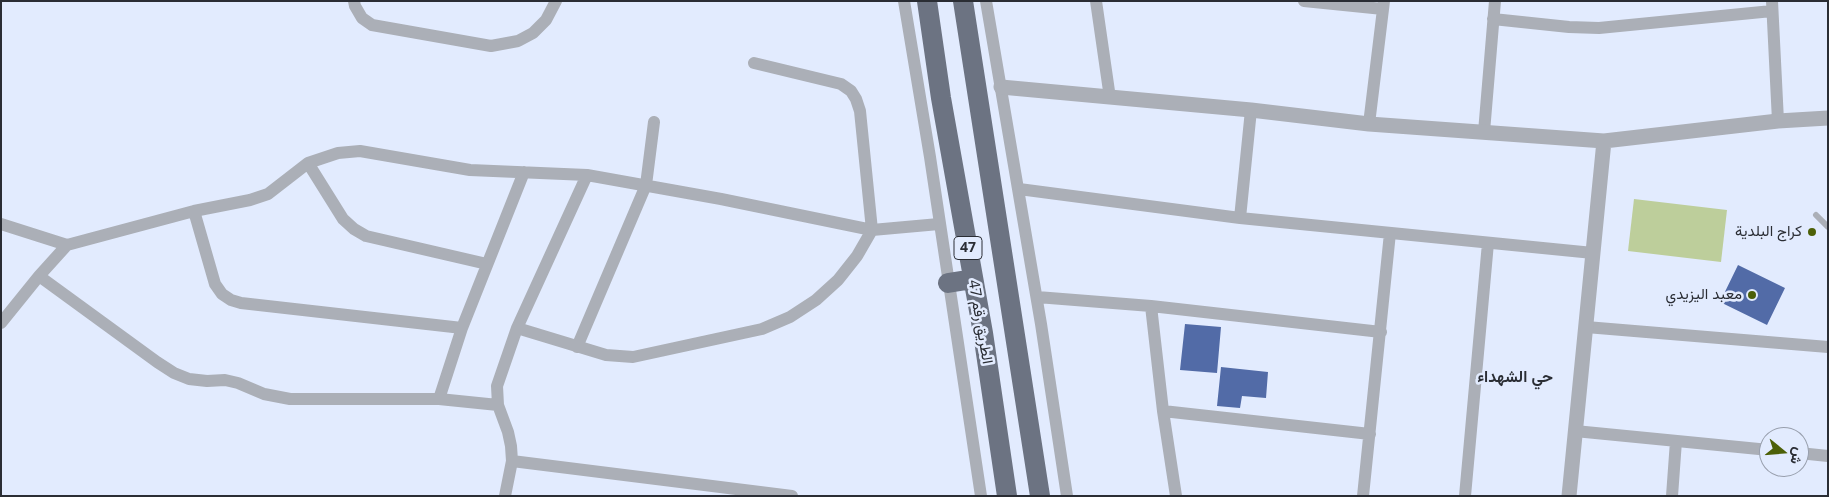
<!DOCTYPE html>
<html>
<head>
<meta charset="utf-8">
<style>
  body { margin:0 }
  #map { position:relative; width:1829px; height:497px; overflow:hidden; background:#e2ebfe; font-family:"Open Sans",Vazirmatn,sans-serif }
  canvas { display:block }
  .frame { position:absolute; inset:0; border:2px solid #2a2d34; pointer-events:none }
  .north { position:absolute; left:1759px; top:427px; width:50px; height:50px; box-sizing:border-box; background:#e2ebfe; border:1px solid #989fad; border-radius:50%; rotate:107deg; font-size:14px; font-weight:700; line-height:20px; text-align:center; color:#2a2d34 }
  .north::after { content:''; display:block; margin:auto; width:18px; height:22px; background:#4c6008; clip-path:polygon(50% 0,100% 100%,50% 72%,0 100%) }
</style>
</head>
<body>
<div id="map">
<canvas width="1829" height="497"></canvas>
<div class="frame"></div>
<div class="north">ش</div>
</div>
<script>
const g = document.querySelector('canvas').getContext('2d');
g.lineJoin = 'round';
function fillPath(path, color) { g.fillStyle = color; g.fill(path, 'evenodd'); }
const poly = rows => new Path2D(rows.map(r => 'M' + r).join(''));
function strokePath(path, color, width, dash) { g.strokeStyle = color; g.lineWidth = width; g.lineCap = dash ? 'butt' : 'round'; g.setLineDash(dash || []); g.stroke(path); }
function label(font, color, halo, rows, align = 'center') {
  g.font = font + ' "Open Sans",Vazirmatn,sans-serif'; g.lineWidth = 5; g.setLineDash([]); g.textBaseline = 'middle'; g.strokeStyle = halo; g.fillStyle = color; for (const [text, x, y, turn = 0] of rows) {
    g.save(); g.translate(x, y); g.rotate((+turn || 0) * Math.PI / 180); g.textAlign = isNaN(turn) ? turn : align; if (halo) g.strokeText(text, 0, 0); g.fillText(text, 0, 0); g.restore();
  }
}
const green = poly([
  [1634,199,1727,210,1721,262,1628,251]
]);
const building = poly([
  [1738,265,1785,288,1767,325,1720,302],
  [1185,324,1221,327,1217,373,1180,370],
  [1221,367,1268,372,1266,398,1242,396,1240,408,1217,406]
]);
const service = poly([
  [1816,215,1828,227]
]);
const minor = poly([
  [354,1,355,6,362,18,372,25,491,46,518,41,533,33,546,20,556,1],
  [904,1,930,157,981,496],
  [986,1,1041,324,1067,496],
  [1096,1,1110,98],
  [1304,1,1383,9],
  [1772,1,1778,121],
  [1493,19,1569,27,1599,28,1772,11],
  [1369,124,1384,1],
  [1484,132,1495,1],
  [308,163,343,219,354,229,366,236,487,264],
  [1019,189,1240,218,1593,253],
  [194,211,215,284,222,294,231,300,241,303,462,328],
  [1240,218,1251,110],
  [1,224,67,245],
  [39,276,157,362,174,373,189,379,207,381,225,380,238,383,264,394,290,399,439,399,498,405],
  [1037,297,1151,306,1381,332],
  [1151,306,1163,411,1176,496],
  [1,323,39,276,67,245,194,211,250,200,268,194,308,163,338,153,360,151,470,170,587,175,721,199,872,230,939,224],
  [1586,327,1828,347],
  [517,328,606,355,633,357,762,329,790,317,816,300,838,280,857,256,872,230,860,111,856,99,851,91,841,84,754,63],
  [577,347,646,185,654,122],
  [439,399,462,328,524,172],
  [1163,411,1370,434],
  [1575,431,1769,450],
  [1799,453,1828,456],
  [512,461,792,496],
  [505,496,512,461,511,446,508,432,498,405,497,386,517,328,587,175],
  [1363,496,1390,233],
  [1465,496,1488,243],
  [1672,496,1676,441]
]);
const tertiary = poly([
  [1001,87,1251,110,1369,124,1604,141,1778,121,1828,118],
  [1569,496,1604,141]
]);
const trunk = poly([
  [927,1,941,98,983,333,1007,496],
  [963,1,1040,496],
  [948,283,973,279]
]);
const markers = [
  [1812,232,5,"#4c6008"],
  [1752,295,5,"#4c6008"]
];
const shields = [
  [968,248,28]
];
const shieldNames = [
  ["47",968,248]
];
const poiNames = [
  ["كراج البلدية",1802,232],
  ["معبد اليزيدي",1742,295]
];
const streetNames = [
  ["الطريق رقم 47",980,322,80]
];
const neighbourhoodNames = [
  ["حي الشهداء",1515,377]
];
fillPath(green, '#bdce9b');
fillPath(building, '#526ba7');
strokePath(service, '#abafb7', 6);
strokePath(minor, '#abafb7', 12);
strokePath(tertiary, '#abafb7', 15);
strokePath(trunk, '#6c7382', 20);
for (const [x, y, r, color] of markers) { const dot = new Path2D(); dot.arc(x, y, r, 0, 2 * Math.PI); g.fillStyle = color; g.fill(dot); strokePath(dot, '#e2ebfe', 2); }
for (const [x, y, w] of shields) { const box = new Path2D(); box.roundRect(x - w / 2, y - 11.5, w, 23, 4); g.fillStyle = '#e2ebfe'; g.fill(box); strokePath(box, '#2a2d34', 1); }
label('bold 14px', '#2a2d34', null, shieldNames);
label('15px', '#2a2d34', '#e2ebfe', poiNames, 'right');
label('15px', '#2a2d34', '#e2ebfe', streetNames);
label('bold 16px', '#2a2d34', '#e2ebfe', neighbourhoodNames);
</script>
</body>
</html>
